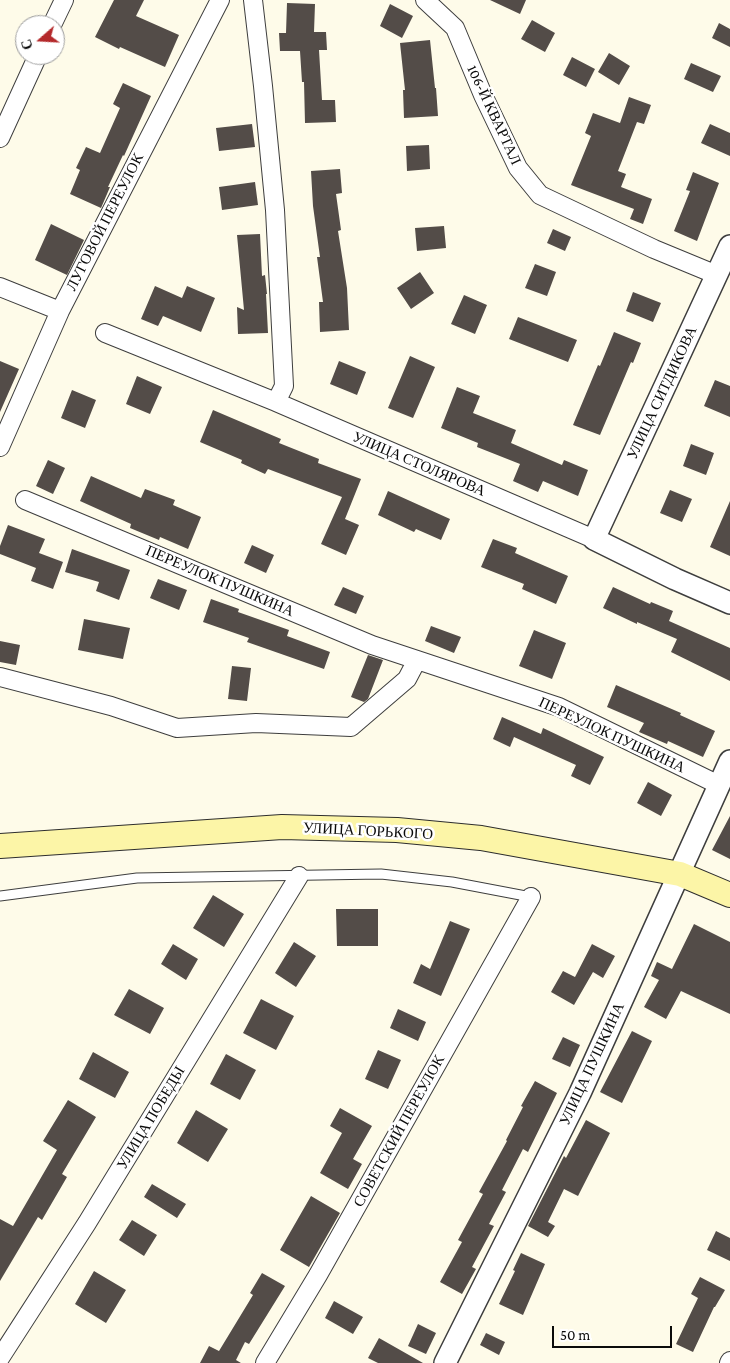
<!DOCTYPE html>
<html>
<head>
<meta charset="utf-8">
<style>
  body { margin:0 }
  #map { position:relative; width:730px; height:1363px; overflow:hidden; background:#fefbe9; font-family:"Crimson Pro",serif }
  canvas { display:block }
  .north { position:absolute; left:15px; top:15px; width:50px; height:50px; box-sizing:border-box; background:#fff; border:1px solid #9d9d9d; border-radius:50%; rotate:251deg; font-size:14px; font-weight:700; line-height:20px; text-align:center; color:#0b0b0b }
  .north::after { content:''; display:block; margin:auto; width:18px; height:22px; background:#b4292b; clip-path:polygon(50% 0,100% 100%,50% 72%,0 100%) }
  .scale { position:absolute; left:552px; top:1326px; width:120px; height:22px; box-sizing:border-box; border:2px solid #0b0b0b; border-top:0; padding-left:6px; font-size:15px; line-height:18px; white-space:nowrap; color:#0b0b0b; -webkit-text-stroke:4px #fff; paint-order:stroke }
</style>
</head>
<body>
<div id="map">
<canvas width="730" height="1363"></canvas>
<div class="north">С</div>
<div class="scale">50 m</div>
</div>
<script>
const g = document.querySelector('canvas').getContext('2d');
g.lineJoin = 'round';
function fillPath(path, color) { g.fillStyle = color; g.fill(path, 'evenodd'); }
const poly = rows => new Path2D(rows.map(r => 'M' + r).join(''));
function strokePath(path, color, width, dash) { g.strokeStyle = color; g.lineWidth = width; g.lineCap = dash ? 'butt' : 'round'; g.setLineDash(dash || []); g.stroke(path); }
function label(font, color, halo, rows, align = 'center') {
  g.font = font + ' "Crimson Pro",serif'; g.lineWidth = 5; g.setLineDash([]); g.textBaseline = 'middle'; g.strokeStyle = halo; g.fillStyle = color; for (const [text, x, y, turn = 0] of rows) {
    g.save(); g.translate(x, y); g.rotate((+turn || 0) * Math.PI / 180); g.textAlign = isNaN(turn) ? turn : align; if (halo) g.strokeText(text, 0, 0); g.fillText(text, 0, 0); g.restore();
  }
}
const building = poly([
  [114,0,144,0,136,16,179,35,165,67,120,47,119,49,95,37],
  [490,0,526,0,520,14],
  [287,3,315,4,314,32,326,32,327,50,319,50,322,100,335,100,336,122,305,123,304,82,302,82,300,51,280,51,279,33,286,33],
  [390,4,413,16,402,38,380,26],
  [532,20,555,33,545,52,521,39],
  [719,23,730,29,730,47,712,38],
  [430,40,435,88,436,88,438,116,404,118,403,90,405,90,400,43],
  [609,53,630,66,619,85,598,72],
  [572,57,595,69,586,87,563,75],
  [691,63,721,76,713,92,684,79],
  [123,83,151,96,124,156,123,155,108,187,110,187,101,208,70,194,80,170,76,168,86,147,100,153,120,108,113,104],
  [629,97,651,105,644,124,637,122,618,171,626,174,621,187,652,199,643,224,630,219,634,209,571,185,591,136,585,133,593,113,620,123],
  [252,124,255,147,219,151,216,128],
  [710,124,730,133,730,156,701,143],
  [429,145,430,169,407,171,406,146],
  [340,169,342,193,336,194,341,230,338,231,347,288,349,330,320,332,319,302,323,302,317,257,320,257,313,206,311,171],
  [693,172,719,183,697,241,674,231,690,191,686,190],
  [255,182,258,205,222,210,219,187],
  [51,224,84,240,67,275,35,260],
  [444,226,446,248,417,251,415,228],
  [553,229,571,237,565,251,547,243],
  [260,234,262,276,265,275,267,294,266,294,268,333,238,334,237,307,244,310,237,235],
  [535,264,556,272,547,296,525,288],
  [420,272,434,293,411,309,397,288],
  [155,286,182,298,187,286,215,298,201,332,163,316,158,326,141,319],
  [633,292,661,303,653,322,626,311],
  [464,295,487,305,475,334,451,324],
  [518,317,577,340,568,362,509,339],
  [614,332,641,343,633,363,631,362,600,435,573,425,598,365,600,366],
  [410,356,435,367,413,418,388,408],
  [0,361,19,369,0,412],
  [339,361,366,372,357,395,330,384],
  [137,376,162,387,150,414,126,404],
  [715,380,730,386,730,417,704,406],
  [457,387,480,396,473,413,516,430,511,443,562,465,564,460,588,470,578,496,543,481,538,492,513,481,520,464,477,447,478,443,441,428],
  [72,390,96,400,85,428,61,418],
  [213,410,281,439,279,443,319,459,318,463,361,479,345,519,359,525,346,555,321,544,342,497,268,469,265,474,241,463,242,460,200,442],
  [691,444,714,453,706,475,683,466],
  [48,460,65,468,53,494,36,486],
  [91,476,141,498,145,489,175,500,173,505,201,517,188,549,160,537,159,540,130,528,131,524,80,501],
  [670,490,692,499,682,522,660,513],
  [388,491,450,519,441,540,416,529,414,532,378,515],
  [730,501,730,556,710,547],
  [8,525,45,539,39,553,63,562,53,589,31,581,36,568,0,554,0,546],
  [493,539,517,548,515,553,568,576,556,604,522,589,524,584,481,567],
  [252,545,274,555,266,573,244,563],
  [72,549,130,570,119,600,96,591,99,582,65,572],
  [158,579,187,590,179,610,150,598],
  [343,587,364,596,356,614,334,605],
  [613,587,650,604,651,602,673,611,669,621,730,648,730,681,671,652,677,639,637,622,637,624,603,608],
  [211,599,239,609,238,612,289,630,287,636,330,652,324,669,247,642,249,638,203,622],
  [84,619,130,628,123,659,78,650],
  [431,626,461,637,454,653,425,641],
  [534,630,566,643,552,679,519,666],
  [0,641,20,645,16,665,0,662],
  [368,655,383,660,368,699,364,702,351,697],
  [232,666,251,668,247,701,228,699],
  [616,685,681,713,680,715,715,731,703,757,668,741,667,744,639,732,644,723,607,707],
  [502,717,541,734,543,728,604,757,590,785,571,776,576,765,514,737,510,747,493,739],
  [648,782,672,795,661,816,637,803],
  [730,816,730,859,712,850],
  [213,895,244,914,224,947,193,928],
  [336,909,378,909,378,946,337,946],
  [450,921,470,929,441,996,413,983,421,964,430,969],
  [694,924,730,942,730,1014,681,991,666,1019,644,1007,659,980,651,976,657,962,672,969],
  [294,942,316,956,296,987,275,973],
  [173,944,198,959,186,980,161,964],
  [592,944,615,956,603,978,593,972,574,1005,551,992,563,971,575,977],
  [129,989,164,1008,150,1034,114,1015],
  [261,999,294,1016,276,1050,243,1033],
  [398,1009,426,1022,418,1041,390,1028],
  [632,1031,652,1041,622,1103,600,1092],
  [563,1037,580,1045,570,1067,552,1059],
  [378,1050,401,1060,388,1089,365,1079],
  [93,1052,129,1072,115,1098,79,1079],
  [226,1054,256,1070,240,1100,210,1084],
  [535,1081,557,1093,528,1152,523,1149,502,1190,506,1192,489,1224,494,1226,472,1267,476,1269,462,1294,440,1282,462,1242,458,1240,483,1194,479,1192,507,1141,506,1140,523,1107,521,1106],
  [68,1100,96,1117,62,1174,67,1177,42,1220,38,1217,0,1281,0,1219,13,1226,57,1150,43,1141],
  [340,1108,372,1126,353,1159,362,1164,348,1189,320,1173,342,1133,330,1126],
  [196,1110,228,1129,208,1162,177,1143],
  [586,1120,610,1133,578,1196,564,1189,548,1222,555,1226,548,1237,528,1226,564,1156,566,1158],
  [152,1184,186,1204,177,1218,144,1197],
  [311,1196,340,1213,309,1267,280,1250],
  [132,1220,157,1235,144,1256,119,1240],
  [716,1231,730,1238,730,1261,707,1250],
  [521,1253,545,1264,523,1315,499,1304,515,1271,513,1270],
  [94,1271,126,1290,106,1323,75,1304],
  [262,1273,285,1286,249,1344,245,1342,236,1360,241,1363,200,1363,209,1346,219,1351,253,1295,250,1293],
  [700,1277,725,1290,715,1307,714,1307,693,1352,676,1344,698,1298,691,1294],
  [334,1301,363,1317,353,1334,325,1318],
  [418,1324,436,1333,426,1354,408,1346],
  [486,1333,505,1342,499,1355,480,1345],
  [379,1338,423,1363,378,1363,368,1358]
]);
const service = poly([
  [0,896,137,878,381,874,452,882,531,897]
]);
const minor = poly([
  [253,0,263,86,275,210,284,386,276,402],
  [425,0,455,28,483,95,518,168,540,195,654,249,717,275],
  [52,25,64,0],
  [0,138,38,55],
  [0,287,60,311],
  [105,333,276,402,594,539],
  [0,447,60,311,220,0],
  [25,500,372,645,559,707,719,785],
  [0,677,111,706,177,728,256,723,351,727,407,679,417,660],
  [0,1358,87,1223,299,876],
  [265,1363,318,1275,531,897],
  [729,1363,730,1361]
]);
const tertiary = poly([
  [730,246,594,539,675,579,730,603],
  [445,1363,580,1093,730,761]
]);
const secondary = poly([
  [0,846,282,827,397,830,481,838,680,874,730,895]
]);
const streetNames = [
  ["106-Й КВАРТАЛ",494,115,65],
  ["ЛУГОВОЙ ПЕРЕУЛОК",105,222,-63],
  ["УЛИЦА СИТДИКОВА",662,393,-65],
  ["УЛИЦА СТОЛЯРОВА",419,464,23],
  ["ПЕРЕУЛОК ПУШКИНА",220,581,23],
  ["ПЕРЕУЛОК ПУШКИНА",612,735,25],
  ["УЛИЦА ГОРЬКОГО",368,831,3],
  ["УЛИЦА ПУШКИНА",592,1064,-65],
  ["УЛИЦА ПОБЕДЫ",151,1118,-59],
  ["СОВЕТСКИЙ ПЕРЕУЛОК",399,1131,-61]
];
fillPath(building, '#534c48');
strokePath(service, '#3e3e3e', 11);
strokePath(minor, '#3e3e3e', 20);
strokePath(tertiary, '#3e3e3e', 24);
strokePath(secondary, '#2d2d2d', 26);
strokePath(service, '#fff', 9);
strokePath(minor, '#fff', 18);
strokePath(tertiary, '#fff', 21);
strokePath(secondary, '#fcf5a7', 24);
label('15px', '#0b0b0b', '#fff', streetNames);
</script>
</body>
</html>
